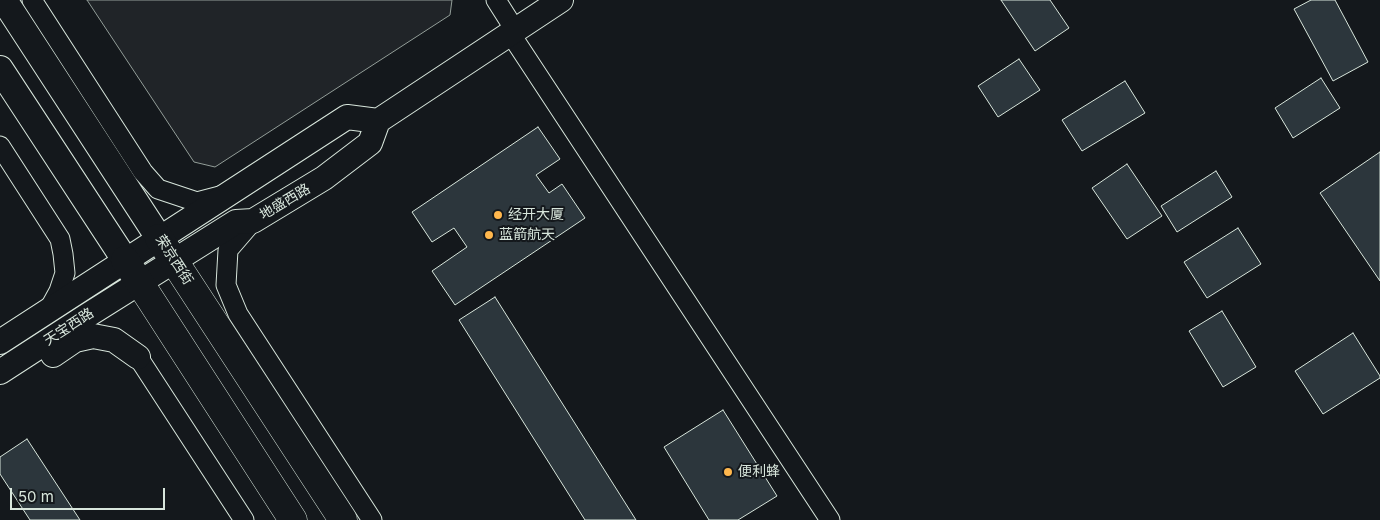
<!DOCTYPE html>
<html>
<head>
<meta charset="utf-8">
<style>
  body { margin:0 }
  #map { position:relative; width:1380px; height:520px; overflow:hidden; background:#14181c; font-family:Inter,sans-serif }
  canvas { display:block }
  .scale { position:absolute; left:10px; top:488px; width:155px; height:22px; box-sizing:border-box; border:2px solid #d8e6dc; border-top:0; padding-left:6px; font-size:15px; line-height:18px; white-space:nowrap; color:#d8e6dc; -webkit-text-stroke:4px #14181c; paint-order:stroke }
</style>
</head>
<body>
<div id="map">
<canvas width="1380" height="520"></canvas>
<div class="scale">50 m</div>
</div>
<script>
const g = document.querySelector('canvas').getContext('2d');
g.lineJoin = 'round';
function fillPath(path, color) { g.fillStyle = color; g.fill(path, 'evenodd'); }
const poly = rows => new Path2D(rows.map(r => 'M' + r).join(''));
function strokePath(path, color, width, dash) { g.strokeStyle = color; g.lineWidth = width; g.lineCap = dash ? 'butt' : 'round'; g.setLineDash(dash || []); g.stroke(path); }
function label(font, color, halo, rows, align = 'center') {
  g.font = font + ' Inter,"Noto Sans SC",sans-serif'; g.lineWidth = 4; g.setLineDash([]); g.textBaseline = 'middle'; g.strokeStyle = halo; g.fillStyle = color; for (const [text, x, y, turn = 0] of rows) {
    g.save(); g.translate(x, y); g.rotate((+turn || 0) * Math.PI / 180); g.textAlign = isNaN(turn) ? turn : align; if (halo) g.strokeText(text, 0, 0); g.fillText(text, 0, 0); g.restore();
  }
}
const green = poly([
  [87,0,452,0,450,15,215,167,194,162,87,0]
]);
const building = poly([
  [1001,0,1050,0,1069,28,1035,51,1001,0],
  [1311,0,1335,0,1368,62,1333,81,1294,9,1311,0],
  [1019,59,1040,90,998,117,978,86,1019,59],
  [1321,78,1340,108,1293,138,1275,108,1321,78],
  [1125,81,1145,113,1082,151,1062,120,1125,81],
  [538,127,560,159,536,175,549,193,562,184,585,218,455,305,432,271,467,247,454,228,432,242,412,212,538,127],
  [1380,152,1380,281,1320,193,1380,152],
  [1127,164,1162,216,1127,239,1092,188,1127,164],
  [1216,171,1232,197,1177,232,1161,206,1216,171],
  [1238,228,1261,264,1207,298,1184,262,1238,228],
  [495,297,636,520,585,520,459,320,495,297],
  [1222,311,1256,367,1223,387,1189,331,1222,311],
  [1353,333,1380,376,1380,378,1323,414,1295,371,1353,333],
  [723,410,777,496,738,520,709,520,664,447,723,410],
  [27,439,80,520,30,520,0,474,0,457,27,439]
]);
const minor = poly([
  [32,0,143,172,158,189,197,202,220,196],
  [496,0,515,30],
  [510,33,830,520],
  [0,146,60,239,63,254,65,273,59,291,48,311],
  [253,221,228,250,226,285,238,314,372,520],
  [138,357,244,520]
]);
const tertiary = poly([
  [0,342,347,117,378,121],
  [53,355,75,340,93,336,114,340,138,357],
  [0,372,88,315,236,222,253,221,324,178,370,143,378,121,561,0]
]);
const secondary = poly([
  [4,0,159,238],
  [0,69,125,260]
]);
const primary = poly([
  [159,238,343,520],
  [125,260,293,520]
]);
const markers = [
  [498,215,5,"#ffb74d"],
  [489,235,5,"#ffb74d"],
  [728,472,5,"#ffb74d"]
];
const streetNames = [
  ["地盛西路",285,202,-31],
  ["荣京西街",174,260,57],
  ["天宝西路",69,327,-33]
];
const poiNames = [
  ["经开大厦",508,215],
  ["蓝箭航天",499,235],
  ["便利蜂",738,472]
];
fillPath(green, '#202428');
strokePath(green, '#939e99', 1);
fillPath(building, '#2c363c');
strokePath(building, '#d8e6dc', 1);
strokePath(minor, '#d8e6dc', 21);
strokePath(tertiary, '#d8e6dc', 26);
strokePath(secondary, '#d8e6dc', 28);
strokePath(primary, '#d8e6dc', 29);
strokePath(minor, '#14181c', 19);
strokePath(tertiary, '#14181c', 24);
strokePath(secondary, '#14181c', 26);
strokePath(primary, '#14181c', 28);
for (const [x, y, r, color] of markers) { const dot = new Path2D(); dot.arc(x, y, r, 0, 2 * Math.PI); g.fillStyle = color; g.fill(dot); strokePath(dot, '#14181c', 2); }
label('14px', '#d8e6dc', '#14181c', streetNames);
label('14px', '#d8e6dc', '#14181c', poiNames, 'left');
</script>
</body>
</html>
